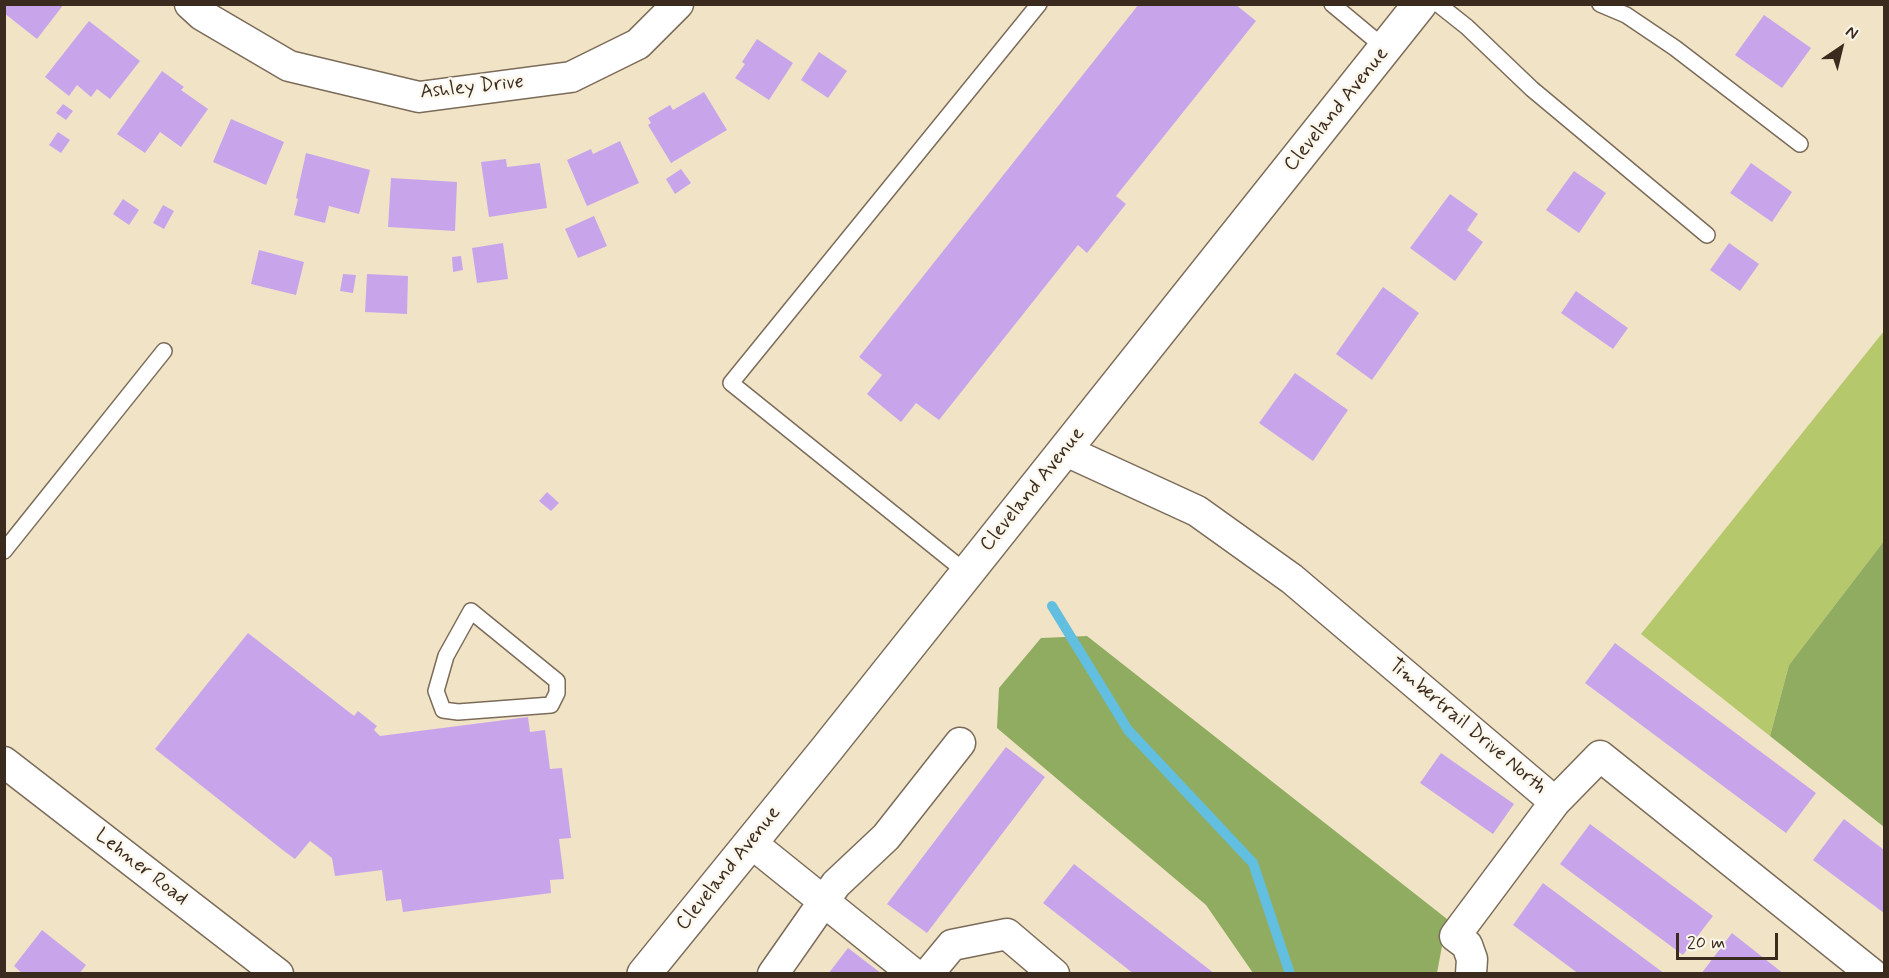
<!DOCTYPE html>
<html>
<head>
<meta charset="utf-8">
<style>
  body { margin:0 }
  #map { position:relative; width:1889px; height:978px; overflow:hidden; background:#f1e3c6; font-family:Mynerve,sans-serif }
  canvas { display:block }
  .frame { position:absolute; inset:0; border:6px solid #3b2a1e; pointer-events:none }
  .north { position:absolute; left:1811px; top:18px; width:60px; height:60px; -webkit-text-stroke:4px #fbf7ec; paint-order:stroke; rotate:35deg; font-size:16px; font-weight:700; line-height:24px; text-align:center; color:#3b2a1e }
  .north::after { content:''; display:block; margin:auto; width:21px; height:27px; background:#3b2a1e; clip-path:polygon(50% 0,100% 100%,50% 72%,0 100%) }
  .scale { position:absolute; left:1676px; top:933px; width:102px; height:27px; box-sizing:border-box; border:3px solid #3b2a1e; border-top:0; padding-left:8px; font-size:18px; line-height:21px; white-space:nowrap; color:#3b2a1e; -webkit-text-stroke:4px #fbf7ec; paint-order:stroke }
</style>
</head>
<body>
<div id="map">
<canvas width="1889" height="978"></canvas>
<div class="frame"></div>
<div class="north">N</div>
<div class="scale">20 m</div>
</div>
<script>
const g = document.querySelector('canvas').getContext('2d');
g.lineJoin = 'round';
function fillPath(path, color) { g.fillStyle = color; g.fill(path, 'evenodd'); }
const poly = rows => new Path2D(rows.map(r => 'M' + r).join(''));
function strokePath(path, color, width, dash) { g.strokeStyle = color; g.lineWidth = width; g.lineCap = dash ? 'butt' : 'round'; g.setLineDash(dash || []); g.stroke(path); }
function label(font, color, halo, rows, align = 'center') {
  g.font = font + ' Mynerve,sans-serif'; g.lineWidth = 5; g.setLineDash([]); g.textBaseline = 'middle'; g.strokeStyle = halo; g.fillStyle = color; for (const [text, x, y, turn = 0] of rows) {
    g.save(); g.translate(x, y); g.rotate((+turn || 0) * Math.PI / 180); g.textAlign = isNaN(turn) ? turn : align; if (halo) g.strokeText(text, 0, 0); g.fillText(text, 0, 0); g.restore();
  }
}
const green = poly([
  [1884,331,1884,541,1789,665,1770,736,1641,634]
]);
const forest = poly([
  [1884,541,1884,827,1770,736,1789,665],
  [1087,636,1447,919,1437,973,1253,973,1206,905,997,728,999,688,1041,638]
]);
const stream = poly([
  [1052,606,1128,730,1253,863,1290,974]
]);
const building = poly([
  [4,4,64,4,37,39,4,13],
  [1139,4,1235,4,1256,21,1116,196,1126,204,1087,253,1078,245,939,420,916,403,901,422,867,394,882,375,859,357],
  [1764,15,1811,48,1782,88,1735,55],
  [89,21,140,61,110,99,97,89,91,97,77,85,69,96,45,77],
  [757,39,793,63,769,100,735,78,745,64,742,62],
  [819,52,847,71,828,98,801,80],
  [162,71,184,87,181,90,208,109,181,147,160,132,145,153,117,134],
  [704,92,727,130,671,163,648,125,651,123,648,118,670,105,673,110],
  [63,104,73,111,66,120,56,113],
  [231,119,284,142,266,185,213,162],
  [58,132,70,140,61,153,49,145],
  [620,141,639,183,587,206,567,160,591,149,593,154],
  [306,153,370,170,359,214,329,206,325,223,294,215,298,199,296,198],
  [506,159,507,167,540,163,547,208,489,217,481,162],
  [1751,163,1792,192,1772,222,1730,193],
  [681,169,691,183,675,194,666,179],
  [1574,171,1606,193,1579,233,1546,210],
  [391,178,457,182,455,231,388,227],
  [1450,194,1478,214,1467,230,1483,242,1455,281,1410,248],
  [123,199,139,210,129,225,113,214],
  [163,205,174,211,164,229,153,223],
  [594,216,607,246,578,258,565,229],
  [503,243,508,279,477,283,472,248],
  [1729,243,1759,264,1740,291,1710,270],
  [259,250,304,262,296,295,251,284],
  [461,256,463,270,453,272,452,257],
  [343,274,356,275,353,293,340,291],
  [367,274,408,276,407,314,365,312],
  [1383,287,1419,313,1372,380,1336,354],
  [1576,291,1628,328,1613,349,1561,313],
  [1295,373,1348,410,1313,461,1259,423],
  [547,492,559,503,551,511,539,501],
  [248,633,354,716,358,711,377,726,374,730,380,736,528,717,530,732,545,730,550,769,562,768,571,838,559,839,564,879,550,880,551,893,403,912,401,899,386,901,382,870,335,876,332,858,310,841,295,859,284,851,155,749],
  [1615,643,1816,793,1786,833,1585,683],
  [1006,747,1045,777,927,933,887,904],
  [1441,753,1514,804,1493,834,1420,783],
  [1844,819,1884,850,1884,913,1813,860],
  [1590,824,1713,916,1683,955,1560,864],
  [1074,864,1215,974,1134,974,1043,903],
  [1543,883,1665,974,1579,974,1513,925],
  [42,930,86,965,79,974,23,974,14,966],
  [1732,933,1784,974,1701,974],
  [848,948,882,974,828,974]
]);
const service = poly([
  [1332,4,1386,49],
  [1438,4,1467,27,1532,89,1707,235],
  [1600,4,1626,15,1675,48,1800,144],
  [4,551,164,351],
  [967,573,731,383,1039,4],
  [471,611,557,681,557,693,551,705,458,712,443,710,436,691,446,656,471,611]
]);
const minor = poly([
  [190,4,202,15,289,66,419,97,571,77,638,44,678,4],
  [1064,450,1197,511,1292,579,1555,802],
  [4,762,278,974],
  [750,842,914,974],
  [773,974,836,884,886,837,960,743],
  [928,974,952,945,1007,934,1054,974],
  [1471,974,1472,959,1467,945,1455,936,1555,802,1600,756,1872,974]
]);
const primary = poly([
  [644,974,826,750,1420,4]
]);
const streetNames = [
  ["Ashley Drive",472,88,-6],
  ["Cleveland Avenue",1337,110,-51],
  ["Cleveland Avenue",1033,490,-51],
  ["Timbertrail Drive North",1467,727,40],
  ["Lehner Road",141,868,38],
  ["Cleveland Avenue",729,869,-51]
];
fillPath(green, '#b6c86c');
fillPath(forest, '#90ac60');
strokePath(stream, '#62bfe0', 10);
fillPath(building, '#c8a5eb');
strokePath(service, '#7b6b59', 18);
strokePath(minor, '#7b6b59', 33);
strokePath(primary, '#7b6b59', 36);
strokePath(service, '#fff', 15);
strokePath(minor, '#fff', 30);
strokePath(primary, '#fff', 33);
label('20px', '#3b2a1e', '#fbf7ec', streetNames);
</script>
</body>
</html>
